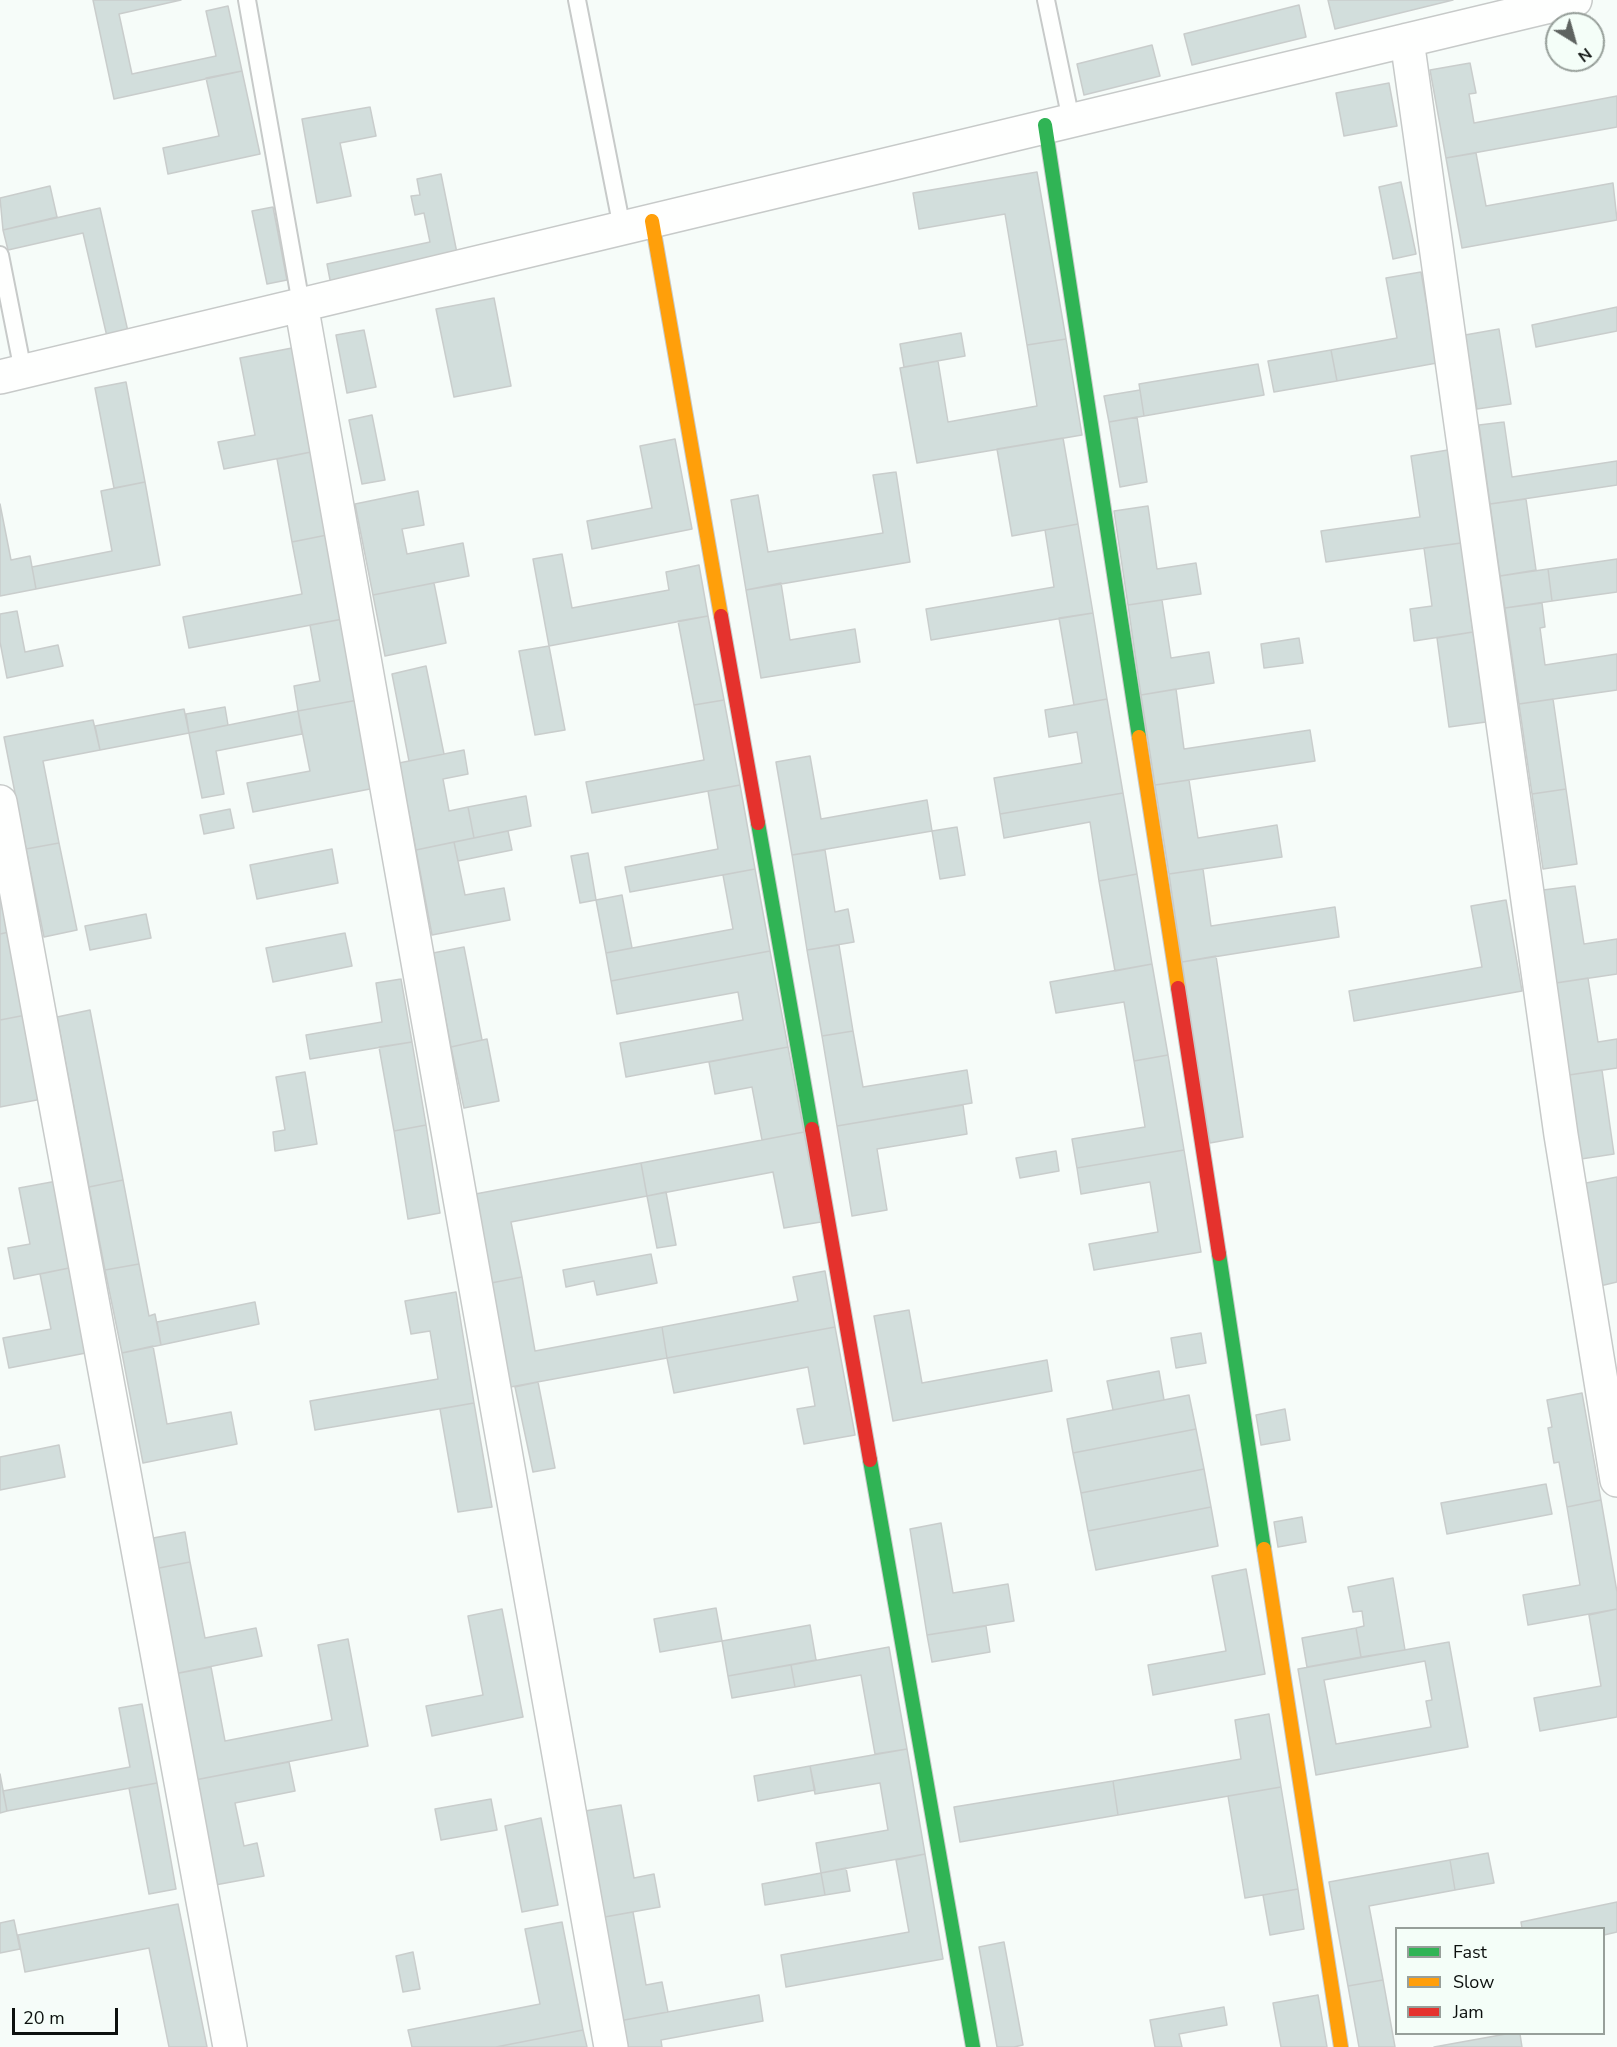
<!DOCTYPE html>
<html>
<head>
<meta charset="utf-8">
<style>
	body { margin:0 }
	#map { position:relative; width:1617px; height:2047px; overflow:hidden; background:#f6fcf9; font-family:"Nunito Sans",sans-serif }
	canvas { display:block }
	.legend { position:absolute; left:1395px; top:1927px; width:210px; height:108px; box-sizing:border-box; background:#f4fef8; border:2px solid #979f9a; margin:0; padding:8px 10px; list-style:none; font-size:18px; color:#0c100e }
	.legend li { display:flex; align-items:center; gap:12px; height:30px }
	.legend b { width:30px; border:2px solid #979f9a }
	.north { position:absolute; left:1545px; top:12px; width:60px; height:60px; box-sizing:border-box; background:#f4fef8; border:2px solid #979f9a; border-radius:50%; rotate:143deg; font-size:16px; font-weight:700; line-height:24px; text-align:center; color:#0c100e }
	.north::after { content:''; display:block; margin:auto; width:21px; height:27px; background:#5e6360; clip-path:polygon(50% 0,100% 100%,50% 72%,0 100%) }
	.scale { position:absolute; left:12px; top:2008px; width:106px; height:27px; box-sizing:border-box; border:3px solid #0c100e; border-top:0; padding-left:8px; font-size:18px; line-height:21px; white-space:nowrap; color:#0c100e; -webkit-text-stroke:4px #f4fef8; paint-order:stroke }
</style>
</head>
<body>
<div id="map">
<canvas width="1617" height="2047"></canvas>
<ul class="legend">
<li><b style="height:8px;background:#30b455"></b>Fast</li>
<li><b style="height:8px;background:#ff9f0a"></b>Slow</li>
<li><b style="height:8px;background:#e5322d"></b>Jam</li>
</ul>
<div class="north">N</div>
<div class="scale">20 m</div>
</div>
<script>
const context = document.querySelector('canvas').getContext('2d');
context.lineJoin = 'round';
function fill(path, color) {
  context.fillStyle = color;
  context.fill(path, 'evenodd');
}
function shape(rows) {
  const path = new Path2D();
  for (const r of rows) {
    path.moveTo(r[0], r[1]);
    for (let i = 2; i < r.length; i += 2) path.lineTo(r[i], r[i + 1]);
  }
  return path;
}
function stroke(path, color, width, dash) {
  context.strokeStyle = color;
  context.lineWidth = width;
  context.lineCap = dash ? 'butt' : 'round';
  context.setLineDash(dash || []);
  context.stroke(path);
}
const building = shape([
	[93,0,181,0,119,14,132,74,216,56,206,11,228,6,242,71,114,99,93,0],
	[1328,0,1453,0,1335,29,1328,0],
	[1299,5,1306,37,1192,65,1184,34,1299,5],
	[1152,45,1160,76,1084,95,1077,64,1152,45],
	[1470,63,1476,93,1469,94,1474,123,1617,96,1617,127,1446,158,1430,70,1470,63],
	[242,71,260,154,168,174,163,148,219,136,206,78,242,71],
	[1389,83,1397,126,1344,136,1336,93,1389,83],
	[370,107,376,136,340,143,351,196,317,203,302,119,370,107],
	[1476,153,1486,206,1613,183,1617,220,1462,248,1446,158,1476,153],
	[1037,172,1066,339,1027,345,1005,214,919,229,913,193,1037,172],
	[441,174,458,258,331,285,327,264,430,242,424,213,415,215,411,196,420,195,417,179,441,174],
	[1401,182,1416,254,1393,259,1379,187,1401,182],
	[50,186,57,217,3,230,0,198,50,186],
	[273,207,287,280,267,284,252,211,273,207],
	[100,208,129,336,108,341,83,233,8,250,3,230,100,208],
	[1421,272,1437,363,1337,381,1331,350,1397,338,1386,278,1421,272],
	[494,298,511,386,454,397,436,309,494,298],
	[1617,307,1617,331,1536,347,1532,325,1617,307],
	[1499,329,1511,404,1477,409,1465,335,1499,329],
	[364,330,376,387,347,393,336,335,364,330],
	[961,333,965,356,904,367,900,344,961,333],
	[1066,339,1082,435,917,463,900,368,938,361,948,422,1037,406,1027,345,1066,339],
	[292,348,311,452,224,469,218,442,255,435,240,358,292,348],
	[1331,350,1337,381,1274,392,1268,361,1331,350],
	[1258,364,1264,395,1144,416,1139,384,1258,364],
	[126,382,145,482,114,488,95,388,126,382],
	[1140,390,1144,416,1109,422,1104,396,1140,390],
	[372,415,385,480,362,484,349,420,372,415],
	[1137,417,1147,482,1120,487,1109,422,1137,417],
	[1504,422,1512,477,1617,461,1617,485,1490,504,1479,425,1504,422],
	[1063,438,1078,524,1012,536,997,449,1063,438],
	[675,439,692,529,592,549,587,521,652,508,640,446,675,439],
	[1448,450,1461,543,1326,562,1321,531,1420,517,1411,456,1448,450],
	[311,452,327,535,292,542,277,459,311,452],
	[896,472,910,562,746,590,731,500,758,495,768,552,883,533,873,475,896,472],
	[145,482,160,565,36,589,32,567,112,551,101,491,145,482],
	[418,491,424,525,402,529,407,554,463,543,469,576,373,595,355,504,418,491],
	[1526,499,1536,570,1500,576,1490,504,1526,499],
	[0,504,11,560,30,556,36,589,0,596,0,504],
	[1148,506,1157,569,1196,563,1201,594,1128,605,1114,511,1148,506],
	[1078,524,1093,613,931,640,926,609,1054,587,1045,530,1078,524],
	[327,535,343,619,189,648,183,617,302,594,292,542,327,535],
	[1461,543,1473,632,1414,641,1410,609,1432,606,1424,548,1461,543],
	[562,554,572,608,669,590,666,572,699,565,708,616,549,646,533,559,562,554],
	[1617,559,1617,592,1552,601,1548,569,1617,559],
	[1548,569,1552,601,1505,608,1500,576,1548,569],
	[434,583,446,643,385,656,373,595,434,583],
	[781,583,790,640,855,629,860,662,761,678,746,590,781,583],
	[1162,600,1171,658,1209,652,1214,683,1141,695,1128,605,1162,600],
	[1542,603,1545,627,1540,628,1545,665,1617,654,1617,690,1519,704,1505,608,1542,603],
	[17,611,25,652,58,645,63,666,7,678,0,642,0,614,17,611],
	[1093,613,1107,699,1074,705,1059,618,1093,613],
	[708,616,724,700,694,705,678,621,708,616],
	[343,619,358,700,298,711,294,686,320,681,310,625,343,619],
	[1473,632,1486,722,1449,727,1437,638,1473,632],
	[1299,638,1303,663,1264,668,1261,644,1299,638],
	[549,646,565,730,535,735,519,651,549,646],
	[426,666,444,754,409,761,392,674,426,666],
	[1176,689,1184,749,1310,730,1315,761,1155,785,1141,695,1176,689],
	[1107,699,1123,793,1000,814,994,778,1082,763,1077,732,1049,737,1045,710,1107,699],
	[1553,699,1566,789,1532,794,1519,704,1553,699],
	[358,700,375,788,253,812,247,783,310,771,298,711,358,700],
	[724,700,740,785,592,813,586,782,704,760,694,705,724,700],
	[225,707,228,725,189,733,186,714,225,707],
	[184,709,189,733,100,750,95,726,184,709],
	[298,711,302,734,216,751,224,794,202,798,189,733,298,711],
	[93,720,100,750,43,761,59,843,26,849,4,737,93,720],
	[464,750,468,774,443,779,449,811,468,807,474,838,416,850,399,763,464,750],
	[810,756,821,819,927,800,932,831,792,855,776,762,810,756],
	[1189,780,1198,838,1277,825,1282,857,1169,874,1155,785,1189,780],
	[740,785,755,869,630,892,625,867,718,849,708,791,740,785],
	[1566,789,1577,864,1543,869,1532,794,1566,789],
	[1123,793,1137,874,1099,881,1090,822,1004,838,1000,814,1123,793],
	[526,796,531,826,474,838,468,807,526,796],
	[230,809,234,828,204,834,200,815,230,809],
	[957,827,965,875,940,879,932,831,957,827],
	[508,831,512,850,458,861,454,842,508,831],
	[454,842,465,895,504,888,510,920,432,935,416,850,454,842],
	[59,843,77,930,44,937,26,849,59,843],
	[332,849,338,883,257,899,250,865,332,849],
	[825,850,835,912,848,909,854,942,807,950,792,855,825,850],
	[588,853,596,900,580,903,571,856,588,853],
	[755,869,770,951,611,981,606,953,733,929,723,875,755,869],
	[1203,869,1211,926,1335,907,1339,937,1182,962,1169,874,1203,869],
	[1137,874,1152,964,1115,971,1099,881,1137,874],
	[0,886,9,932,0,934,0,886],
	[1575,886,1584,944,1617,939,1617,974,1556,983,1543,890,1575,886],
	[622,895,632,948,606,953,596,900,622,895],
	[1506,900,1522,991,1354,1021,1349,991,1482,967,1471,906,1506,900],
	[146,914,151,938,90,950,85,926,146,914],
	[9,932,26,1015,0,1020,0,934,9,932],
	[345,933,352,966,273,982,266,948,345,933],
	[839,945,853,1031,822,1036,807,950,839,945],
	[464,947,482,1040,451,1047,433,953,464,947],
	[770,951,788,1047,626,1077,620,1043,743,1020,738,992,617,1014,611,981,770,951],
	[1216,956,1243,1137,1210,1143,1182,962,1216,956],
	[1152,964,1168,1055,1134,1061,1124,1002,1056,1013,1050,982,1152,964],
	[1588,978,1598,1042,1617,1039,1617,1068,1569,1075,1556,983,1588,978],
	[401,979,412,1042,310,1059,306,1035,382,1022,376,983,401,979],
	[90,1010,123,1180,89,1187,57,1017,90,1010],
	[26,1015,42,1099,0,1107,0,1020,26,1015],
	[853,1031,863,1087,967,1070,972,1103,837,1126,822,1036,853,1031],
	[487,1039,499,1101,464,1108,451,1047,487,1039],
	[412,1042,426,1125,394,1131,379,1047,412,1042],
	[788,1047,804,1132,762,1140,752,1087,715,1094,709,1062,788,1047],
	[1168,1055,1184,1150,1077,1168,1072,1139,1145,1127,1134,1061,1168,1055],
	[1602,1070,1614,1154,1581,1159,1569,1075,1602,1070],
	[305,1072,317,1144,275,1151,273,1132,285,1130,276,1077,305,1072],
	[963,1105,967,1134,877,1149,887,1210,852,1216,837,1126,963,1105],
	[426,1125,440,1213,408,1219,394,1131,426,1125],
	[804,1132,821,1222,784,1228,773,1172,647,1196,641,1163,804,1132],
	[1184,1150,1201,1252,1094,1270,1089,1244,1158,1232,1150,1182,1081,1194,1077,1168,1184,1150],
	[1056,1151,1059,1171,1020,1178,1016,1158,1056,1151],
	[641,1163,647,1196,511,1222,522,1277,486,1284,470,1195,641,1163],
	[1617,1177,1617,1282,1600,1286,1581,1184,1617,1177],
	[123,1180,139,1264,105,1270,89,1187,123,1180],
	[57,1181,74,1267,14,1279,8,1248,30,1244,19,1188,57,1181],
	[666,1192,676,1245,657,1248,647,1196,666,1192],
	[651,1254,657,1283,597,1295,594,1281,566,1287,563,1270,651,1254],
	[139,1264,149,1316,155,1314,161,1345,122,1353,105,1270,139,1264],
	[74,1267,91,1352,9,1368,3,1338,51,1329,40,1274,74,1267],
	[825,1271,835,1327,667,1358,662,1327,798,1301,793,1277,825,1271],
	[522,1277,535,1351,662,1327,667,1358,505,1388,486,1284,522,1277],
	[456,1292,474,1403,315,1430,310,1401,438,1379,430,1331,411,1334,405,1301,456,1292],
	[255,1302,259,1324,161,1345,157,1322,255,1302],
	[909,1310,922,1383,1047,1360,1052,1391,893,1421,874,1316,909,1310],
	[835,1327,855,1435,804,1444,797,1409,815,1406,808,1367,674,1393,667,1358,835,1327],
	[1201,1333,1206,1363,1176,1368,1171,1338,1201,1333],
	[153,1346,167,1424,231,1412,237,1444,143,1463,122,1353,153,1346],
	[1159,1371,1164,1400,1113,1410,1107,1381,1159,1371],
	[538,1382,555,1468,533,1472,515,1387,538,1382],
	[1582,1393,1601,1500,1567,1507,1559,1462,1554,1463,1548,1428,1552,1427,1547,1400,1582,1393],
	[1189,1395,1196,1429,1073,1453,1067,1419,1189,1395],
	[474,1403,492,1507,458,1512,440,1409,474,1403],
	[1285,1409,1290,1440,1261,1445,1256,1415,1285,1409],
	[1196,1429,1204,1469,1081,1493,1073,1453,1196,1429],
	[59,1445,65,1477,0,1490,0,1457,59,1445],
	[1204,1469,1211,1507,1088,1531,1081,1493,1204,1469],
	[1546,1484,1552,1514,1447,1534,1441,1503,1546,1484],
	[1601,1500,1617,1592,1617,1609,1528,1625,1523,1595,1580,1585,1567,1507,1601,1500],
	[1211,1507,1218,1546,1096,1570,1088,1531,1211,1507],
	[1302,1517,1306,1542,1278,1547,1274,1522,1302,1517],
	[941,1523,953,1593,1008,1584,1014,1621,927,1635,910,1529,941,1523],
	[185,1532,190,1562,154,1569,148,1539,185,1532],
	[190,1562,205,1638,256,1628,262,1656,174,1674,154,1569,190,1562],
	[1246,1569,1265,1674,1153,1695,1148,1665,1226,1651,1212,1576,1246,1569],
	[1393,1578,1405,1650,1361,1657,1356,1628,1364,1626,1362,1611,1353,1612,1348,1587,1393,1578],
	[716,1608,722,1641,660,1652,654,1619,716,1608],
	[502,1609,523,1717,432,1736,426,1706,483,1695,468,1616,502,1609],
	[1617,1609,1617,1717,1540,1731,1534,1698,1601,1686,1589,1615,1617,1609],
	[810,1625,816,1660,728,1676,722,1641,810,1625],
	[986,1626,990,1652,932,1662,927,1635,986,1626],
	[1356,1628,1361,1657,1307,1667,1302,1638,1356,1628],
	[348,1639,368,1746,195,1780,174,1674,211,1667,225,1741,332,1720,318,1645,348,1639],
	[1449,1642,1468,1747,1316,1775,1298,1669,1449,1642],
	[1425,1661,1432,1700,1426,1701,1431,1727,1336,1744,1324,1680,1425,1661],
	[889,1647,907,1749,875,1754,861,1675,795,1687,791,1665,889,1647],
	[791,1665,795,1687,732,1698,728,1676,791,1665],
	[142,1704,157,1783,7,1811,3,1791,130,1767,119,1708,142,1704],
	[1269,1714,1281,1787,1118,1815,1113,1781,1241,1759,1235,1720,1269,1714],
	[907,1749,925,1854,821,1873,816,1843,888,1830,880,1783,815,1794,810,1766,907,1749],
	[289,1762,295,1791,235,1803,244,1846,257,1843,264,1876,215,1885,195,1780,289,1762],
	[810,1766,815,1790,758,1801,754,1776,810,1766],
	[0,1774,7,1811,0,1813,0,1774],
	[1113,1781,1118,1815,960,1842,954,1807,1113,1781],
	[157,1783,176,1889,149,1894,129,1788,157,1783],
	[1281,1787,1298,1889,1245,1898,1228,1796,1281,1787],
	[491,1799,497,1830,441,1840,435,1809,491,1799],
	[621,1805,634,1878,654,1874,660,1907,599,1918,579,1812,621,1805],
	[541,1818,558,1905,522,1912,505,1826,541,1818],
	[1488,1853,1494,1883,1455,1890,1450,1860,1488,1853],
	[925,1854,943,1959,786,1987,781,1955,909,1932,896,1860,925,1854],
	[1450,1860,1455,1890,1369,1906,1383,1980,1348,1986,1329,1882,1450,1860],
	[846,1868,850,1891,825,1895,821,1873,846,1868],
	[821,1873,825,1895,765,1905,762,1884,821,1873],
	[1298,1889,1304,1929,1270,1935,1263,1895,1298,1889],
	[1617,1902,1617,1932,1604,1935,1604,1928,1522,1928,1521,1922,1617,1902],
	[178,1904,207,2047,169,2047,149,1948,25,1972,18,1935,178,1904],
	[633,1912,646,1985,662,1982,668,2012,619,2021,599,1918,633,1912],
	[14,1920,20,1949,0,1953,0,1923,14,1920],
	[562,1922,583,2030,496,2047,412,2047,408,2030,540,2004,525,1929,562,1922],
	[1004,1942,1023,2045,1014,2047,997,2047,979,1947,1004,1942],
	[413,1952,420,1989,403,1992,396,1956,413,1952],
	[1383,1980,1395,2047,1359,2047,1348,1986,1383,1980],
	[759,1995,763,2021,661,2040,662,2047,623,2047,619,2021,759,1995],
	[1318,1995,1327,2047,1281,2047,1273,2003,1318,1995],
	[1224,2007,1227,2025,1179,2034,1182,2047,1155,2047,1150,2020,1224,2007],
	[583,2030,587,2047,496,2047,583,2030],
	[1506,2034,1520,2034,1522,2047,1434,2047,1506,2034]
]);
fill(building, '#d2dedc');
stroke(building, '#c9cdcc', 1.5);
const lane = shape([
	[247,0,301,304],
	[577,0,622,228],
	[1046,0,1071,120],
	[0,255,23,371]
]);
const street = shape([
	[1407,40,1561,1135,1617,1480],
	[301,304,611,2047],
	[0,377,1575,0],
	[0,802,230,2047]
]);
const fast = shape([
	[1045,125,1139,737],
	[758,823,812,1129],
	[1219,1254,1264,1549],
	[870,1460,973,2047]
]);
const slow = shape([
	[652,221,721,616],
	[1139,737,1178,988],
	[1264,1549,1341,2047]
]);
const jam = shape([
	[721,616,758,823],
	[1178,988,1219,1254],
	[812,1129,870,1460]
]);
stroke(lane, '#c7cac9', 20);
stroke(street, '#c7cac9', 36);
stroke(fast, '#c7cac9', 16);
stroke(slow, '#c7cac9', 16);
stroke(jam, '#c7cac9', 16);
stroke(lane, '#fefffe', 16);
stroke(street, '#fefffe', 33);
stroke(fast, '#30b455', 14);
stroke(slow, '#ff9f0a', 14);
stroke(jam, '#e5322d', 14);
</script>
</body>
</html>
